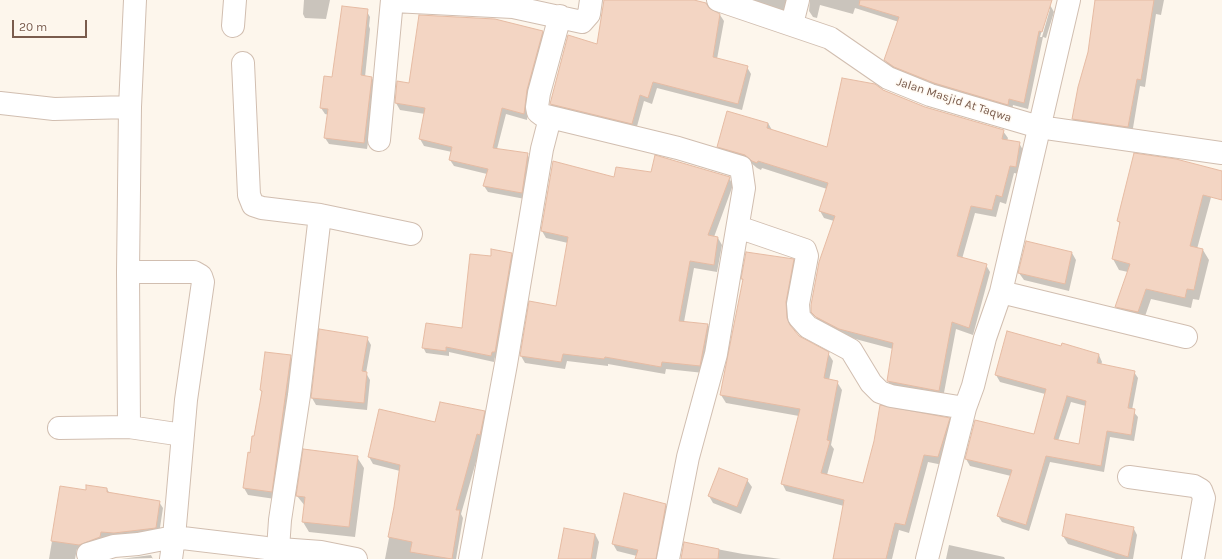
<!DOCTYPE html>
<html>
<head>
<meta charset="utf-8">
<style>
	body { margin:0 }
	#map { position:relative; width:1222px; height:559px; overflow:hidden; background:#fdf6ec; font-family:Karla,sans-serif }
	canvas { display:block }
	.scale { position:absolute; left:12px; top:20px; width:75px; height:18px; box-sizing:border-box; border:2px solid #7a5c4d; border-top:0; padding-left:5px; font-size:12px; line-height:14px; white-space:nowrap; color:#7a5c4d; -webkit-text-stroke:3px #fffaf3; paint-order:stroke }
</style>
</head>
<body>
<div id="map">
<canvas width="1222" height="559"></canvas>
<div class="scale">20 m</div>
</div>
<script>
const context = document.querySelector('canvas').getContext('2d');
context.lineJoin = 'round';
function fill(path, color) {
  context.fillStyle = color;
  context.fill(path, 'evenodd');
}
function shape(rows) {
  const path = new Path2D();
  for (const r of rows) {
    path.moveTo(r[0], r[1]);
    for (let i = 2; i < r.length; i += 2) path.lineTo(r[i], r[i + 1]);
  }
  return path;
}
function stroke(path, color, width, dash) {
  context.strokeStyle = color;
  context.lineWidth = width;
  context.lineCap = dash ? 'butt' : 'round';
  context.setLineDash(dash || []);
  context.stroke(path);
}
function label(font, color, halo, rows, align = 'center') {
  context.font = font + ' Karla,sans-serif';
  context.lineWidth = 3;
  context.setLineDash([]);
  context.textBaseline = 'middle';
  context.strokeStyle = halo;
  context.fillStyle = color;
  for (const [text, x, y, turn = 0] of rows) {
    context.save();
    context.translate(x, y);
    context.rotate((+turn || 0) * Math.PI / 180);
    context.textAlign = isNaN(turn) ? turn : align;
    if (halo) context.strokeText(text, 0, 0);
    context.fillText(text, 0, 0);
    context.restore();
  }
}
fill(shape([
	[304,0,330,0,326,19,305,18,303,14],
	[605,0,690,0,720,15,724,21,717,59,747,67,751,74,742,110,657,88,652,104,644,101,636,130,555,110,551,104,598,45],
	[743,0,792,0,786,15],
	[810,0,1032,0,1050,5,1054,12,1046,38,1043,37,1028,109,1013,105,1012,111,939,89,889,67,885,60,899,22,855,8,853,14,820,5,817,18,813,17,809,11],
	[1048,9,1050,9,1042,37,1040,37],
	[1100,0,1164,0,1161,15,1156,14,1145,87,1140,86,1132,134,1077,126,1073,119],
	[366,10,370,17,369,26,370,29,365,77,372,78,376,85,367,149,329,144,325,138,329,115,325,114,321,108,332,79],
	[542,32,546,39,530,97,527,120,506,114,497,149,527,154,531,161,525,199,488,192,484,186,487,174,454,166,450,160,452,152,424,146,420,139,425,114,400,110,396,103,410,84],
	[883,90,925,108,1003,131,1008,138,1007,141,1019,143,1023,150,1019,174,1014,173,1006,204,1000,202,996,217,975,213,962,259,986,265,990,272,973,335,956,329,943,398,892,389,888,381,893,349,844,336,817,319,812,312,834,221,824,218,820,211,827,189,762,168,761,170,757,168,750,162,722,154,718,147,768,123,772,130,828,148],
	[652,173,729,178,733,185,714,237,718,238,722,245,717,272,694,268,684,322,708,325,712,332,704,373,666,369,665,374,608,364,608,366,567,361,565,369,525,363,521,356,557,307,568,243,546,238,542,231,615,178],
	[1216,179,1197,249,1203,250,1209,260,1199,300,1193,299,1191,308,1151,299,1143,322,1122,317,1117,307,1128,272,1119,270,1113,259,1121,226,1118,221],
	[1072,253,1076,260,1069,291,1024,280,1019,273],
	[511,254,514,260,498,357,495,357,494,362,449,352,449,356,426,353,423,347,463,329,492,257],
	[793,260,798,268,790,310,791,327,798,336,828,353,833,361,829,380,837,382,842,390,831,445,834,449,827,475,864,484,949,419,954,427,943,465,928,462,909,533,899,530,892,559,834,559,844,506,786,491,782,483,799,416,726,403,721,395,744,281,742,279],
	[367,338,371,345,366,373,370,380,367,410,316,405,312,398],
	[1062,347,1099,355,1102,362,1101,365,1134,372,1138,378,1132,410,1138,417,1134,441,1110,437,1104,472,1050,462,1029,531,1002,522,998,516,1011,476,970,466,966,459,976,421,1034,435,1045,394,1000,382,996,375],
	[1071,402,1086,406,1079,446,1058,441],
	[290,356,294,363,275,499,248,495,244,488,262,393,261,390],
	[484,412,488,420,461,514,463,518,456,559,385,559,395,507,400,471,373,464,369,457,436,423],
	[357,457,364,468,355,537,309,532,303,522,305,506,297,496],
	[747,480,752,487,741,514,713,503,709,496],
	[61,487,86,491,107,489,110,494,159,502,163,508,159,534,84,551,77,549,75,559,49,559],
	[665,504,670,512,662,559,638,559,637,556,617,551,613,544],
	[1133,527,1137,535,1133,559,1116,559,1068,544,1063,536],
	[595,534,599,542,596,559,559,559],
	[685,543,743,554,781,559,682,559],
	[949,545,1004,557,1005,559,946,559],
	[151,555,153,559,152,558,121,559]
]), '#0003');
const building = shape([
	[604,0,694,0,706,3,709,8,720,14,713,57,748,66,738,104,653,82,648,98,640,95,632,124,550,104,568,35,597,44,604,0],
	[860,0,1052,0,1042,32,1039,31,1024,103,1009,99,1008,105,934,83,894,67,884,60,899,17,859,5,860,0],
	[1095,0,1154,0,1141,80,1137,79,1128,127,1072,119,1078,87,1088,52,1095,0],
	[342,6,368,9,361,75,372,77,364,143,324,138,328,109,320,108,324,76,332,77,342,6],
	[419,15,495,19,543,31,527,90,524,114,502,108,493,148,528,153,522,193,483,186,488,169,449,160,452,147,419,139,425,108,395,103,397,81,409,83,419,15],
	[842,78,875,84,883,90,925,107,1004,130,1002,139,1020,142,1016,167,1010,166,1002,197,996,195,992,210,971,206,957,256,987,264,969,328,952,322,939,391,887,381,893,343,839,329,816,317,811,312,811,305,819,262,835,216,819,211,828,183,758,161,757,163,752,161,745,155,717,147,727,111,768,123,767,128,827,147,842,78],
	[1134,153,1176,159,1222,171,1222,200,1203,195,1190,246,1203,249,1194,290,1187,289,1185,298,1146,289,1138,312,1115,307,1130,264,1112,259,1120,222,1117,221,1134,153],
	[655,155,730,177,708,235,718,237,714,265,690,261,679,321,708,324,700,366,662,362,661,367,605,357,604,359,563,354,561,362,520,356,529,301,556,306,568,237,541,231,553,161,614,177,616,167,651,172,655,155],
	[1026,241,1072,252,1065,284,1018,273,1026,241],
	[491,249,512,253,495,352,492,352,491,356,446,347,446,351,422,348,426,323,462,328,470,254,491,256,491,249],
	[746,252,794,259,786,302,787,318,790,325,799,336,829,352,824,378,838,381,827,440,830,441,821,473,863,483,874,441,880,405,950,418,938,457,924,455,905,525,895,523,886,559,833,559,844,500,781,484,800,409,720,395,743,279,741,279,746,252],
	[319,329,368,337,362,371,367,372,364,403,311,398,319,329],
	[1007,331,1061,346,1062,343,1099,354,1097,363,1135,371,1128,408,1135,409,1131,435,1107,431,1101,466,1046,456,1026,525,997,516,1012,470,965,459,975,420,1034,434,1046,389,995,375,1007,331],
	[1067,396,1086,401,1079,444,1054,439,1067,396],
	[265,352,291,355,272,492,243,488,248,452,250,453,252,436,254,436,262,391,260,390,265,352],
	[440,402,485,411,480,435,477,434,456,510,460,510,452,559,410,552,412,542,388,537,394,507,400,465,368,457,379,409,435,422,440,402],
	[303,449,358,456,349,527,302,522,305,497,296,496,303,449],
	[719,468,748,479,737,507,708,496,719,468],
	[86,485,107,488,107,492,160,501,156,528,114,533,101,532,100,537,79,545,51,541,60,486,86,490,86,485],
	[624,493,666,504,656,559,635,559,638,550,612,544,624,493],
	[1066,514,1134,527,1128,557,1062,536,1066,514],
	[564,528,595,534,591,559,558,559,564,528],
	[684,542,719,549,718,559,681,559,684,542]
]);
fill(building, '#f3d5c3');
stroke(building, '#e6bba3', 1);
const street = shape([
	[718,0,830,38,888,78,930,95,1039,127,1222,153],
	[393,1,513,7,582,22,589,14,591,0],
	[560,16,539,93,537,107,538,112,542,115,678,148,741,167,744,188,716,354,688,457,668,559],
	[792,24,798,0],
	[233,26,235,0],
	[243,63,249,195,253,205,262,208,320,215,411,234],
	[0,103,54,109,130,107],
	[379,140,392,0],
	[738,227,805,250,807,256,798,304,799,317,808,327,851,350,871,383,880,392,891,396,965,408],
	[1001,292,1186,337],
	[129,427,183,435],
	[59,428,129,427,128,272],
	[1129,477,1194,486,1201,490,1204,498,1193,559],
	[278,549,280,520,299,395,320,215],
	[88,554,114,546,138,544,174,537,186,400,203,282,201,276,194,272,128,272,130,107,135,0],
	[171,559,174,537,266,548,321,552,356,559],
	[470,559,506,364,542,149,550,118],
	[927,559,965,408,973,386,985,338,1001,292,1069,0]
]);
stroke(street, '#d1beb0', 24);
stroke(street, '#fff', 22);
label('12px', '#7a5c4d', '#fffaf3', [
	["Jalan Masjid At Taqwa",954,100,18]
]);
</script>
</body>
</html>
